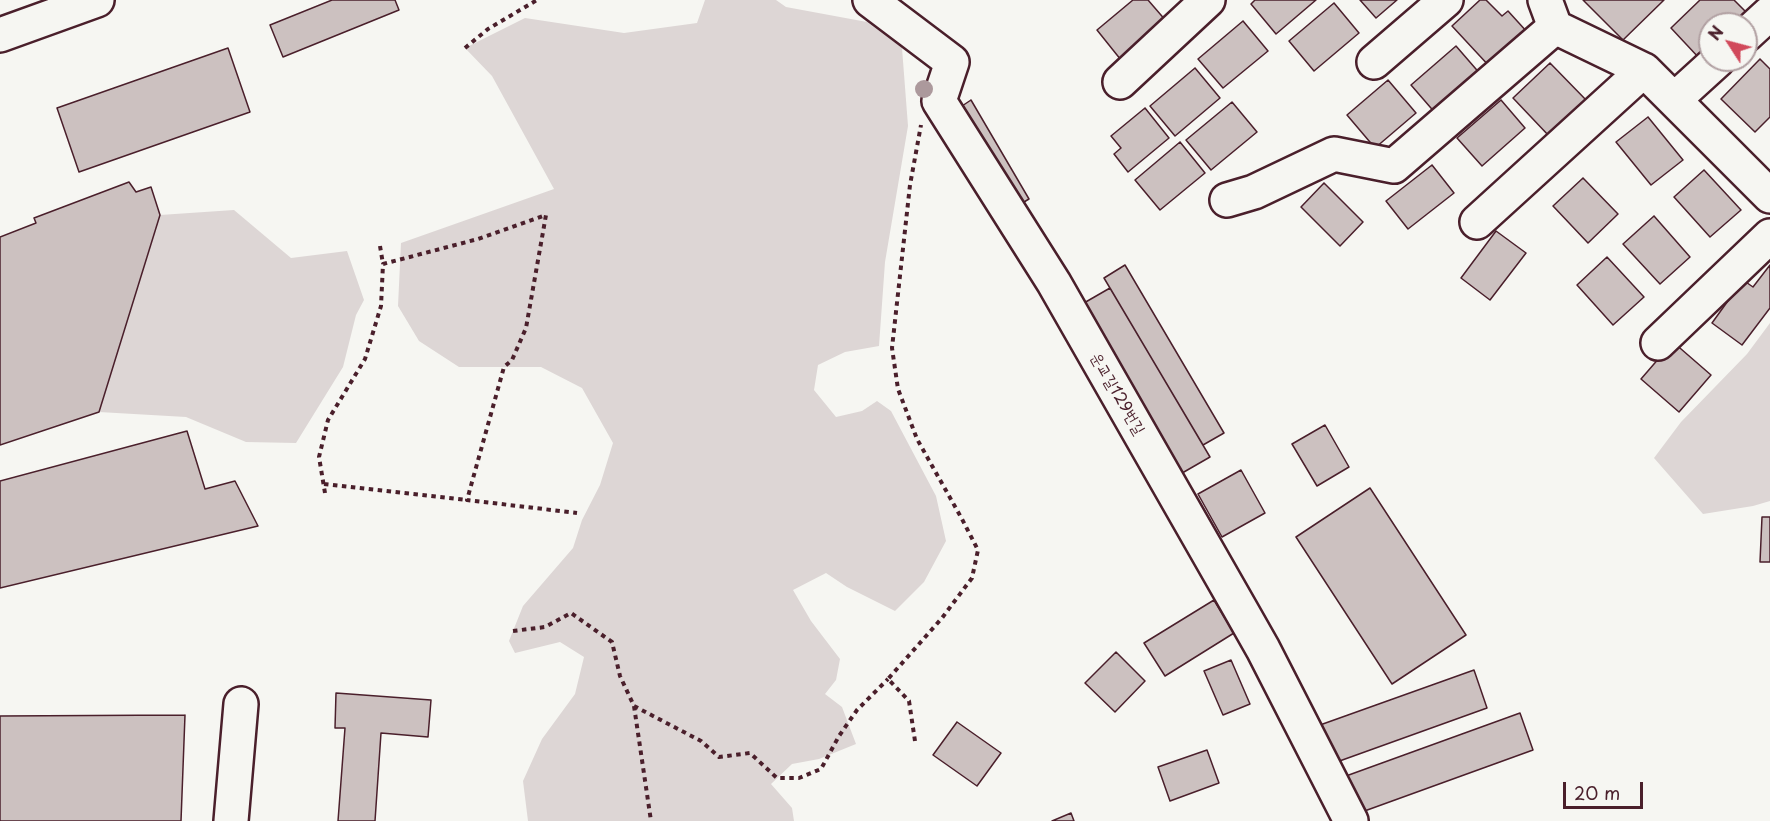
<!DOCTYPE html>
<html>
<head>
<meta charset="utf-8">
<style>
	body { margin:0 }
	#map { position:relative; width:1770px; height:821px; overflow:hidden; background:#f6f6f2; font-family:"Playpen Sans",sans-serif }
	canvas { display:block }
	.north { position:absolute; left:1698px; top:12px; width:60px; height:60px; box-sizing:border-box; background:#f6f6f2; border:2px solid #b1a0a2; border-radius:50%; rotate:306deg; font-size:16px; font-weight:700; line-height:24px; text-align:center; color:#4a1f2b }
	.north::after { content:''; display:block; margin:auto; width:21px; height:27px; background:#d1495b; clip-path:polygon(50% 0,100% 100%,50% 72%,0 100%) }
	.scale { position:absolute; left:1563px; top:782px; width:80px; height:27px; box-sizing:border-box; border:3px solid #4a1f2b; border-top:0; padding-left:8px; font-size:18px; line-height:21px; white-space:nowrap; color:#4a1f2b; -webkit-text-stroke:4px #f6f6f2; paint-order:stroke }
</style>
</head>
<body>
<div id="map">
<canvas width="1770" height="821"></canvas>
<div class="north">N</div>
<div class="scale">20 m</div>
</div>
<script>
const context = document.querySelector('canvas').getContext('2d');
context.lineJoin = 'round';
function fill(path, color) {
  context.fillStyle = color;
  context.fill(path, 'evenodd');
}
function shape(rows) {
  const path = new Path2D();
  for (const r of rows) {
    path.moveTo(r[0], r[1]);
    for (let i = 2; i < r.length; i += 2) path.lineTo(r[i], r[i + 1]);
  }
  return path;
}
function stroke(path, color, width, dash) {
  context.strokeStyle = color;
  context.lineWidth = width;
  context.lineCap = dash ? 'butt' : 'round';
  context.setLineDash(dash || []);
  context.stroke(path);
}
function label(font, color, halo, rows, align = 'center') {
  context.font = font + ' "Playpen Sans","Poor Story",sans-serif';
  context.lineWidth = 5;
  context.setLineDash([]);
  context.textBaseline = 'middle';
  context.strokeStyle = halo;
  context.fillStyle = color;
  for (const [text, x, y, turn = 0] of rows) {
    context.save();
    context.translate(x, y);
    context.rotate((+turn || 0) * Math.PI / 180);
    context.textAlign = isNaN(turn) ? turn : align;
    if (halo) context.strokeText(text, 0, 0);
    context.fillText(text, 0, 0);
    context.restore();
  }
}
fill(shape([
	[705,0,776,0,786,7,867,22,902,48,908,126,885,262,879,346,845,352,818,365,814,390,836,417,862,411,877,401,891,411,936,496,946,541,924,582,895,611,847,587,826,573,793,590,811,621,840,659,836,680,825,694,842,707,856,744,819,759,792,764,771,784,792,808,794,821,528,821,523,781,542,739,575,694,584,657,560,642,515,653,509,641,523,606,573,548,582,520,600,485,613,443,582,388,541,367,459,367,419,341,398,306,401,243,554,189,492,76,465,48,525,18,624,33,697,23],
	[234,210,291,258,347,251,364,300,356,315,343,367,296,443,246,442,186,417,99,412,160,215],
	[1770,323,1770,501,1753,506,1703,514,1654,458,1681,422,1747,354]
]), '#ddd6d5');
const building = shape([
	[332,0,395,0,399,10,283,57,270,25,332,0],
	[1133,0,1148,0,1167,22,1121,60,1097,30,1133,0],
	[1255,0,1316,0,1276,34,1251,4,1255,0],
	[1360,0,1397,0,1376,18,1360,0],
	[1480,0,1486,0,1502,16,1508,11,1528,33,1491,68,1452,26,1480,0],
	[1583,0,1664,0,1623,40,1583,0],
	[1700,0,1734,0,1747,13,1736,24,1710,24,1710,49,1700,59,1671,28,1700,0],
	[1334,3,1359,33,1314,71,1289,41,1334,3],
	[1243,21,1268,51,1223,88,1198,59,1243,21],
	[1456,46,1482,76,1437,115,1411,85,1456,46],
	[228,48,250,112,79,172,57,108,228,48],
	[1760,59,1770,69,1770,117,1755,132,1721,99,1760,59],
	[1550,63,1588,102,1550,137,1513,98,1550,63],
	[1195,68,1220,98,1175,136,1150,106,1195,68],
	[1388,80,1416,113,1375,148,1347,115,1388,80],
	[971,100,1029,199,1014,208,956,110,971,100],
	[1501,100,1525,128,1482,166,1457,138,1501,100],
	[1232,102,1257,132,1211,170,1186,140,1232,102],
	[1145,108,1169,138,1128,172,1114,154,1121,148,1111,136,1145,108],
	[1648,117,1683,160,1651,185,1616,142,1648,117],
	[1180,142,1205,173,1160,210,1135,180,1180,142],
	[1432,165,1454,193,1408,229,1386,201,1432,165],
	[1704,170,1741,210,1710,237,1674,197,1704,170],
	[1583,178,1618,214,1588,243,1553,206,1583,178],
	[129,182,136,192,151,187,160,215,99,412,0,445,0,237,36,223,34,218,129,182],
	[1324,183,1363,222,1340,246,1301,207,1324,183],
	[1654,216,1690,257,1660,284,1623,244,1654,216],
	[1496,231,1526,253,1490,300,1461,278,1496,231],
	[1607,257,1644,297,1613,325,1577,285,1607,257],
	[1125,265,1224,433,1203,445,1104,278,1125,265],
	[1770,265,1770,308,1742,345,1712,323,1743,280,1753,287,1770,265],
	[1110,288,1210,457,1177,476,1077,307,1110,288],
	[1673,342,1711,375,1679,412,1641,379,1673,342],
	[1325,425,1349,467,1317,486,1292,444,1325,425],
	[187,431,205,489,235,481,258,526,0,588,0,481,187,431],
	[1241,470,1265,513,1222,537,1198,494,1241,470],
	[1370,488,1466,635,1392,684,1296,537,1370,488],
	[1762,517,1770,517,1770,562,1760,562,1762,517],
	[1214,600,1234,633,1165,676,1144,643,1214,600],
	[1116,652,1145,681,1115,712,1085,683,1116,652],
	[1231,660,1250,704,1223,715,1204,671,1231,660],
	[1474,670,1487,708,1334,763,1320,725,1474,670],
	[336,693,431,700,428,737,381,733,375,821,338,821,345,728,335,728,336,693],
	[1520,713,1533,750,1359,813,1346,776,1520,713],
	[185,715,181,821,0,821,0,716,185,715],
	[957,722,1001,753,977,786,933,755,957,722],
	[1207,750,1219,783,1170,801,1158,767,1207,750],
	[1071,813,1074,821,1052,821,1071,813]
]);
fill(building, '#ccc1c0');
stroke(building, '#4a1f2b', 1.5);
const minor = shape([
	[870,0,952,62,939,101,1054,283,1242,612,1263,649,1351,821],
	[1545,0,1555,27,1644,70,1770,196],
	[1746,35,1770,13],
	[1374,62,1446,0],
	[1120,82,1208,0],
	[1674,100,1718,60],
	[1227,200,1254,192,1334,154,1394,166,1555,27],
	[1477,222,1644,70],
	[1658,343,1770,236],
	[231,821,241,704]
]);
const highway = shape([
	[0,35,97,0]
]);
stroke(minor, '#4a1f2b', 38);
stroke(highway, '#4a1f2b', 38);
stroke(shape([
	[465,48,488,29,537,0],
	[380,246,383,264],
	[324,484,467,500],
	[325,493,319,457,328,420,365,359,381,306,383,264,478,239,546,215,526,328,512,360,504,367,467,500,577,513],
	[513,631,545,627,571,613,612,642,620,676,634,706,651,821],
	[634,706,701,741,719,757,750,753,777,778,799,778,821,769,839,736,857,710,888,679],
	[915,741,909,701,888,679,942,618,972,578,978,550,962,519,917,439,898,389,892,348,910,185,921,125]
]), '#4a1f2b', 4, [4.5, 4.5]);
stroke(minor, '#f6f6f2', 33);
stroke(highway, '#f6f6f2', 33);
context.fillStyle = '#ac999c';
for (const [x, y] of [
	[924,89]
]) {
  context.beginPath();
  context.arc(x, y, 9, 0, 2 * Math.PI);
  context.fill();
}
label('16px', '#4a1f2b', '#f6f6f2', [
	["운교길129번길",1117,394,60]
]);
</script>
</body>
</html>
